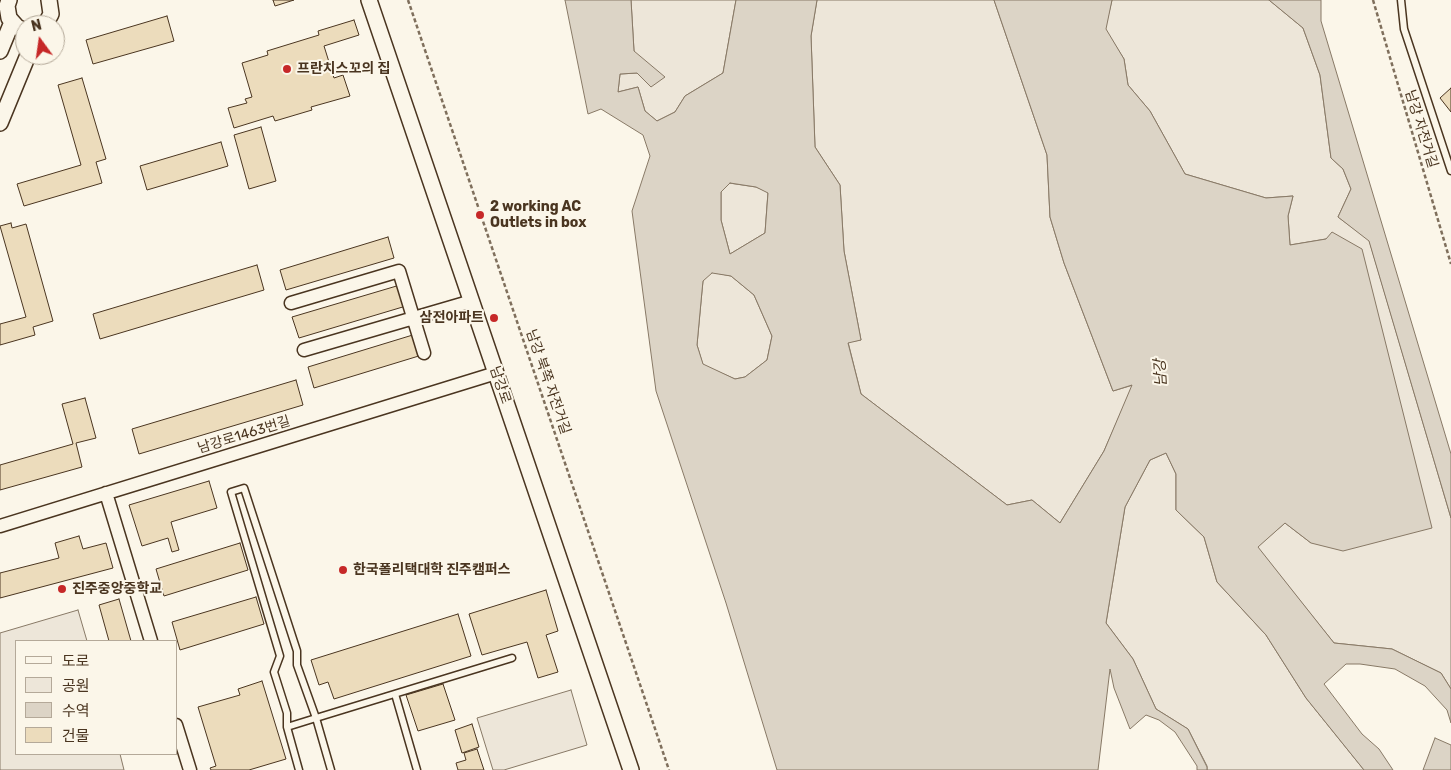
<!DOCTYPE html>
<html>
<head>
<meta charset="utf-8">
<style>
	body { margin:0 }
	#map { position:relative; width:1451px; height:770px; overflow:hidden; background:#fbf6e9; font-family:Rubik,"Noto Sans KR",sans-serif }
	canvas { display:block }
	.legend { position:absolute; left:15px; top:640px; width:162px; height:115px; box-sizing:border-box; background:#fbf6e9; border:1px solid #b4a999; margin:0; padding:6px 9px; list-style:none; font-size:15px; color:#4a3520 }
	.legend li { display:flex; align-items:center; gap:10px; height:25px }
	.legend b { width:25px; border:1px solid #b4a999 }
	.north { position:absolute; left:15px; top:15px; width:50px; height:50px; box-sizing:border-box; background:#fbf6e9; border:1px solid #b4a999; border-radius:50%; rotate:346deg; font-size:14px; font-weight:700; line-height:20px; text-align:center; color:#4a3520 }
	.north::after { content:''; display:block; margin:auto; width:18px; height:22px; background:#c62828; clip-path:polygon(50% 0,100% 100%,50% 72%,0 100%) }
</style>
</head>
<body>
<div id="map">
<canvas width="1451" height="770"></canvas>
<ul class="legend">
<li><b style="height:6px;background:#fbf6e9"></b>도로</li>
<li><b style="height:14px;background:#ede6d9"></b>공원</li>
<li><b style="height:14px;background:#dcd4c6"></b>수역</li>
<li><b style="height:14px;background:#ecdcbc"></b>건물</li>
</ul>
<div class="north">N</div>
</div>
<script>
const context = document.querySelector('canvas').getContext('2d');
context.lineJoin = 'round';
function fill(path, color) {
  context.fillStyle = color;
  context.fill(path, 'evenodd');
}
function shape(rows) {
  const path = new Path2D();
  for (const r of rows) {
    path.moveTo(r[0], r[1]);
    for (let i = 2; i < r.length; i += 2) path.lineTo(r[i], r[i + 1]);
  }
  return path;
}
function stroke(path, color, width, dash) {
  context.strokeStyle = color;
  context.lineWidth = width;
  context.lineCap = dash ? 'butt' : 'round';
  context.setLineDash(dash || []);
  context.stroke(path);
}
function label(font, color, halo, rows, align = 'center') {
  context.font = font + ' Rubik,"Noto Sans KR",sans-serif';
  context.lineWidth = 4;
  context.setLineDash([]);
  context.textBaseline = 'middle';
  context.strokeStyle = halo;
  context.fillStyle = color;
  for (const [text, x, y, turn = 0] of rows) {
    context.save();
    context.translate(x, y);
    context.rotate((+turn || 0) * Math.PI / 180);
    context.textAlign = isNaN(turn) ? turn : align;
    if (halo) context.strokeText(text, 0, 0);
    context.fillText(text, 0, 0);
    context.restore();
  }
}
const green = shape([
	[631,0,736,0,723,73,685,96,675,112,657,121,645,111,638,87,618,92,620,74,637,73,634,51,631,0],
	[817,0,994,0,1047,155,1050,217,1064,263,1113,391,1133,385,1104,451,1060,523,1032,500,1007,505,861,394,848,342,861,340,844,251,840,185,815,147,811,36,817,0],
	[1112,0,1269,0,1303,28,1320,75,1331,158,1343,169,1351,189,1338,217,1369,240,1451,518,1451,689,1441,673,1392,649,1334,643,1257,547,1285,523,1311,543,1326,239,1290,245,1288,216,1293,196,1266,198,1185,174,1150,111,1128,85,1124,59,1105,29,1112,0],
	[729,183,756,187,768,192,765,233,730,254,721,220,721,192,729,183],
	[711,272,731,276,754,295,772,336,767,360,745,377,735,379,703,365,697,345,702,291,703,281,711,272],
	[1166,453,1176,474,1176,510,1204,537,1217,582,1266,635,1306,698,1364,770,1207,770,1207,766,1188,729,1156,709,1133,659,1106,623,1125,507,1150,460,1166,453],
	[78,610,87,641,16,641,16,754,120,754,124,770,0,770,0,633,78,610],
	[571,690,587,745,504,770,493,770,477,718,571,690]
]);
fill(green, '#ede6d9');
stroke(green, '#887966', 1);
const water = shape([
	[565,0,631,0,634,51,665,77,651,87,637,73,620,74,618,92,638,87,645,111,657,121,675,112,685,96,723,73,736,0,817,0,811,36,815,147,840,185,844,251,861,340,848,343,861,394,1007,505,1032,500,1060,523,1104,451,1132,385,1113,391,1064,263,1050,217,1047,155,994,0,1112,0,1106,29,1124,59,1128,85,1150,111,1185,174,1266,198,1293,196,1288,216,1290,245,1326,239,1332,232,1362,249,1432,528,1343,551,1311,543,1285,523,1258,547,1334,643,1392,649,1441,673,1451,689,1451,723,1447,710,1425,686,1395,669,1360,664,1346,664,1324,684,1362,734,1379,749,1393,770,1364,770,1306,698,1266,635,1217,582,1204,537,1176,510,1176,474,1166,453,1150,460,1125,507,1106,623,1133,659,1156,709,1188,729,1207,767,1207,770,1197,770,1197,766,1175,732,1159,720,1146,715,1130,729,1114,688,1110,669,1098,770,777,770,726,603,656,391,632,211,650,156,643,135,601,109,588,114,565,0],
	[730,183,756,187,768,193,765,233,730,254,721,220,721,192,730,183],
	[712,273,731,276,754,295,772,336,767,360,745,377,735,379,703,364,697,345,702,291,703,281,712,273],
	[1269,0,1321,0,1321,21,1451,454,1451,518,1369,241,1338,217,1351,189,1343,169,1331,158,1320,75,1303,28,1269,0],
	[1435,738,1451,745,1451,770,1423,770,1435,738]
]);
fill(water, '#dcd4c6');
stroke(water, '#887966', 1);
const building = shape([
	[273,0,294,0,275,6,273,0],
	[167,16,174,41,93,64,86,40,167,16],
	[354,20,359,35,324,46,334,78,343,75,350,96,311,107,312,110,275,121,273,116,234,128,228,108,247,103,245,99,252,97,242,63,268,55,267,51,319,35,318,31,354,20],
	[82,78,106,159,96,162,102,183,24,206,17,184,81,165,58,85,82,78],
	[1451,88,1451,112,1440,98,1451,88],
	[261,127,276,181,249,189,234,135,261,127],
	[221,142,228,166,147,190,140,166,221,142],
	[11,223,12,228,26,224,53,321,33,327,35,335,0,345,0,324,26,317,0,226,11,223],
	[388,237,394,258,286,290,280,270,388,237],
	[257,265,264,290,100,339,93,314,257,265],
	[400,285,406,306,299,338,292,317,400,285],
	[416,334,422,355,314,388,308,367,416,334],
	[296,380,303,405,139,454,132,429,296,380],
	[85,398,96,438,76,443,82,467,0,490,0,465,73,444,62,404,85,398],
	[209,481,217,508,171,522,179,550,172,552,168,538,142,546,129,505,209,481],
	[79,536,83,549,106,543,113,568,0,598,0,573,59,558,55,543,79,536],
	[240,543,248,570,164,596,156,569,240,543],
	[546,590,558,631,546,635,558,672,538,678,527,642,482,655,469,614,546,590],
	[256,597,264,624,180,650,172,622,256,597],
	[119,599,131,641,109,641,99,605,119,599],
	[458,614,471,656,334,699,328,682,319,685,311,660,458,614],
	[262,681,286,759,249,770,211,770,210,768,216,766,198,707,240,695,238,689,262,681],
	[443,684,455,720,418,731,406,695,443,684],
	[472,724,479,747,462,753,455,730,472,724],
	[477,749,484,770,458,770,456,763,466,760,464,753,477,749]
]);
fill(building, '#ecdcbc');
stroke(building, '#4a3520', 1);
const service = shape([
	[1401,0,1404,29,1451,171],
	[395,694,417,770],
	[287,727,287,713,274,672,280,656,231,492,244,488,297,651,297,665,316,718,512,658],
	[299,770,287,727,316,718,331,770]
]);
const minor = shape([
	[291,303,399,271,424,353],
	[304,350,472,301],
	[106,493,151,641],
	[0,526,496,373],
	[176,725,190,770]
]);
const tertiary = shape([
	[9,0,7,6,9,18,17,27,25,31],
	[369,0,631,770],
	[45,25,51,14,49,0],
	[0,51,12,22],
	[0,123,28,55]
]);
stroke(service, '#4a3520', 9);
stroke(minor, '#4a3520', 15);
stroke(tertiary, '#4a3520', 18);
stroke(shape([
	[408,0,669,770],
	[1373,0,1451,264]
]), '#7f6f5c', 2.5, [4, 2.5]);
stroke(service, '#fbf6e9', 6);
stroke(minor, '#fbf6e9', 12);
stroke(tertiary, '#fbf6e9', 15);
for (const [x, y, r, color] of [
	[287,69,5,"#c62828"],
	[480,215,5,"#c62828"],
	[494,318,5,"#c62828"],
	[343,570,5,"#c62828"],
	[62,589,5,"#c62828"]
]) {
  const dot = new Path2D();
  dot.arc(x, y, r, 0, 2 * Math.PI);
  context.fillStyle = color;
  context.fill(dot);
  stroke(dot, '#fbf6e9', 2);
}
label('bold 14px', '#4a3520', '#fbf6e9', [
	["프란치스꼬의 집",297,69],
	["2 working AC",490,207],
	["Outlets in box",490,223],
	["삼전아파트",484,318,"right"],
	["한국폴리택대학 진주캠퍼스",353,570],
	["진주중앙중학교",72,589]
], 'left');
label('14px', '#4a3520', '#fbf6e9', [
	["남강 자전거길",1421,129,73],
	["남강 북쪽 자전거길",548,382,71],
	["남강로",500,385,71],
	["남강로1463번길",244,435,-17]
]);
label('italic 15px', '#4a3520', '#fbf6e9', [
	["남강",1161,373,-93]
]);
</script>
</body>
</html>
